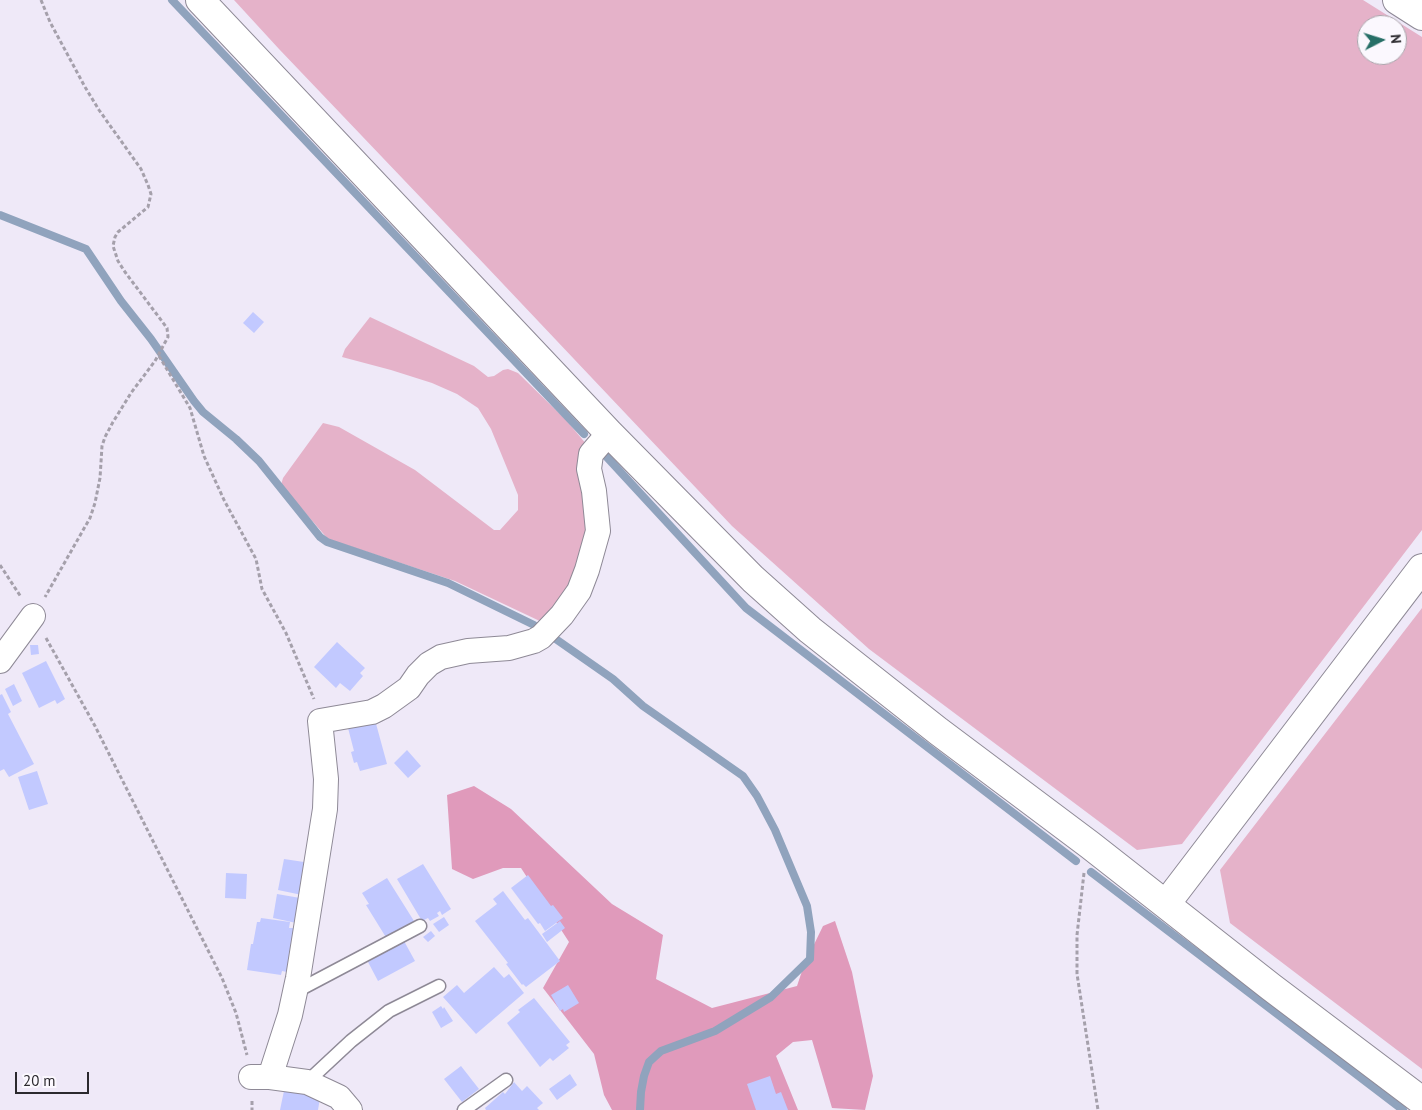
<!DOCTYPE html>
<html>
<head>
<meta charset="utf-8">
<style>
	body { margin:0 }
	#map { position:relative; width:1422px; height:1110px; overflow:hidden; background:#efe9f8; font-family:"PT Sans",sans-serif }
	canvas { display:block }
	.north { position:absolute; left:1357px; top:15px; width:50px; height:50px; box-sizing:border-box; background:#fbf8fe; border:1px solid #a8a5ab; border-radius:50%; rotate:85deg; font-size:14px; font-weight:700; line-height:20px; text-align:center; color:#2b292e }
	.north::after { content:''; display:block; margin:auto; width:18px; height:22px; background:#276f67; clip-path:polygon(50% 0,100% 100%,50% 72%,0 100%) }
	.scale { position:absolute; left:15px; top:1072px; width:74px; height:22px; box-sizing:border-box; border:2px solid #2b292e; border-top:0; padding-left:6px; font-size:15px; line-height:18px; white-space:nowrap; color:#2b292e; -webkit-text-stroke:4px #fbf8fe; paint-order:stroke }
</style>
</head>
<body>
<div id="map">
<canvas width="1422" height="1110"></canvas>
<div class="north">N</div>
<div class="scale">20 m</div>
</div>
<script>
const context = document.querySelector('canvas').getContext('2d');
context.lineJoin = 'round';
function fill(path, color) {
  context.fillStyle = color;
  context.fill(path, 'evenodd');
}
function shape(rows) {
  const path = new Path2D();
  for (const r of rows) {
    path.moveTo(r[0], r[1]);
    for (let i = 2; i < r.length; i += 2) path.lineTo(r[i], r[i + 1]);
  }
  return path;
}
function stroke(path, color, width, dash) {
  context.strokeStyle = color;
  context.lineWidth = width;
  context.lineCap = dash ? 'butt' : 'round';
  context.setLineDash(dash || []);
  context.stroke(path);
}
fill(shape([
	[234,0,1363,0,1422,37,1422,530,1182,844,1137,850,869,649,732,526,486,266,279,49],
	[1367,25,1397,25,1397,55,1367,55],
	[370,317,474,366,488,377,494,376,503,370,508,369,518,373,566,420,587,445,592,503,584,568,544,623,455,581,328,539,281,485,283,478,323,423,339,427,415,470,494,530,500,530,518,510,518,495,507,468,491,429,478,408,457,394,432,383,391,370,342,357,345,349],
	[1422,608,1422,1069,1230,923,1220,870]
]), '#e5b2c9');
fill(shape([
	[474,786,511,809,612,904,663,935,656,979,712,1008,797,986,804,965,823,926,835,921,852,972,873,1076,865,1110,832,1108,812,1040,793,1042,776,1056,798,1110,612,1110,604,1095,594,1054,543,988,569,942,521,868,503,868,473,879,452,869,447,795]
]), '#e09abb');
stroke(shape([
	[172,0,584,434],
	[0,215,86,249,121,301,151,339,194,401,203,412,236,439,259,461,320,537,327,542,448,583,534,625],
	[603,453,746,608,1076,861],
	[550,635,613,679,643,706,743,776,757,796,775,830,807,906,811,932,810,959,771,997,715,1031,661,1051,649,1062,644,1076,641,1092,640,1110],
	[1091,872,1403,1110]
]), '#90a3bd', 8);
fill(shape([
	[253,312,264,322,254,333,243,323],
	[337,642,365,668,360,673,363,676,350,691,340,683,336,688,314,667],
	[30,645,38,645,39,654,31,655],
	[46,661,65,699,57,704,55,700,39,708,22,673],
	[14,684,22,701,13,706,5,689],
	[2,694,11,712,8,714,34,764,9,777,4,769,0,771,0,695],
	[375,720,387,764,360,771,357,762,354,763,351,752,354,751,348,728],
	[407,750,421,766,408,778,394,763],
	[37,771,48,804,29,810,18,777],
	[284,859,304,862,303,872,305,872,302,895,278,890],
	[423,864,451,909,442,915,440,911,437,913,439,916,430,921,428,918,422,921,397,879],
	[226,873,247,874,246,899,225,898],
	[528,875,551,906,553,905,563,918,545,931,540,923,538,924,511,888],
	[387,878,414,921,387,939,366,905,369,904,362,893],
	[503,891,525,920,528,918,560,961,526,987,523,984,522,985,506,964,508,963,475,921,497,904,493,899],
	[277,894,306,899,301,924,273,918],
	[444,917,449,925,439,932,433,924],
	[261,918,290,922,289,928,294,928,287,972,282,971,281,975,247,970,251,944,253,944,257,922,260,922],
	[560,921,565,928,547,942,542,934],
	[431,931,435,936,428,942,423,937],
	[404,941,415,961,378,981,368,962,376,957,375,955],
	[494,967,504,978,509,974,524,993,476,1034,443,997,457,985,464,993],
	[568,985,579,1003,564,1012,563,1009,560,1011,551,995],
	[534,998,570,1042,566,1045,569,1048,553,1061,550,1058,540,1067,507,1023,520,1012,518,1010],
	[441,1006,443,1009,444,1007,453,1021,441,1028,432,1012],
	[461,1066,479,1089,462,1102,444,1079],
	[570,1074,577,1085,557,1100,549,1089],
	[770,1076,776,1094,781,1092,788,1110,756,1110,747,1084],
	[514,1082,522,1091,527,1086,543,1103,537,1108,539,1110,486,1110,485,1108,503,1092,505,1094],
	[285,1086,320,1098,318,1110,280,1110]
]), '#c2c9ff');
const lane = shape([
	[295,992,420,926],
	[307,1082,351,1041,389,1011,439,986],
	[464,1110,506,1080]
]);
const street = shape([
	[0,661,33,616],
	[251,1077,270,1077,307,1082,339,1097,350,1110],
	[270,1077,290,1015,298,978,325,809,326,779,320,721,372,712,384,706,409,688,418,675,429,664,441,657,468,651,509,648,534,641,541,637,562,615,579,591,587,570,598,531,594,491,589,469,591,454,609,433]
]);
const secondary = shape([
	[200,0,609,433,753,579,810,630,938,731,1090,845,1271,987,1422,1101],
	[1397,0,1422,16],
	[1166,904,1422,568]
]);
stroke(lane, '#8e8996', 15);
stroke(street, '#8e8996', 26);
stroke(secondary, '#8e8996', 30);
stroke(shape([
	[41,0,50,22,85,87,99,110,141,169,148,185,151,194,148,207,118,232,115,237,113,246,118,261,125,272,167,328,168,337,155,361,131,393,113,422,105,437,102,446,100,478,95,503,90,518,45,597],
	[159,356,190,408,204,456,224,500,256,559,262,589,286,633,314,699],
	[0,565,21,597],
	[46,638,95,726,222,978,236,1013,247,1055],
	[1084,873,1077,935,1077,974,1098,1110],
	[252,1101,252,1110]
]), '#a5a0ab', 3, [4, 2.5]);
stroke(lane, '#fff', 12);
stroke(street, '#fff', 24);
stroke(secondary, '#fff', 28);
</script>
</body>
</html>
